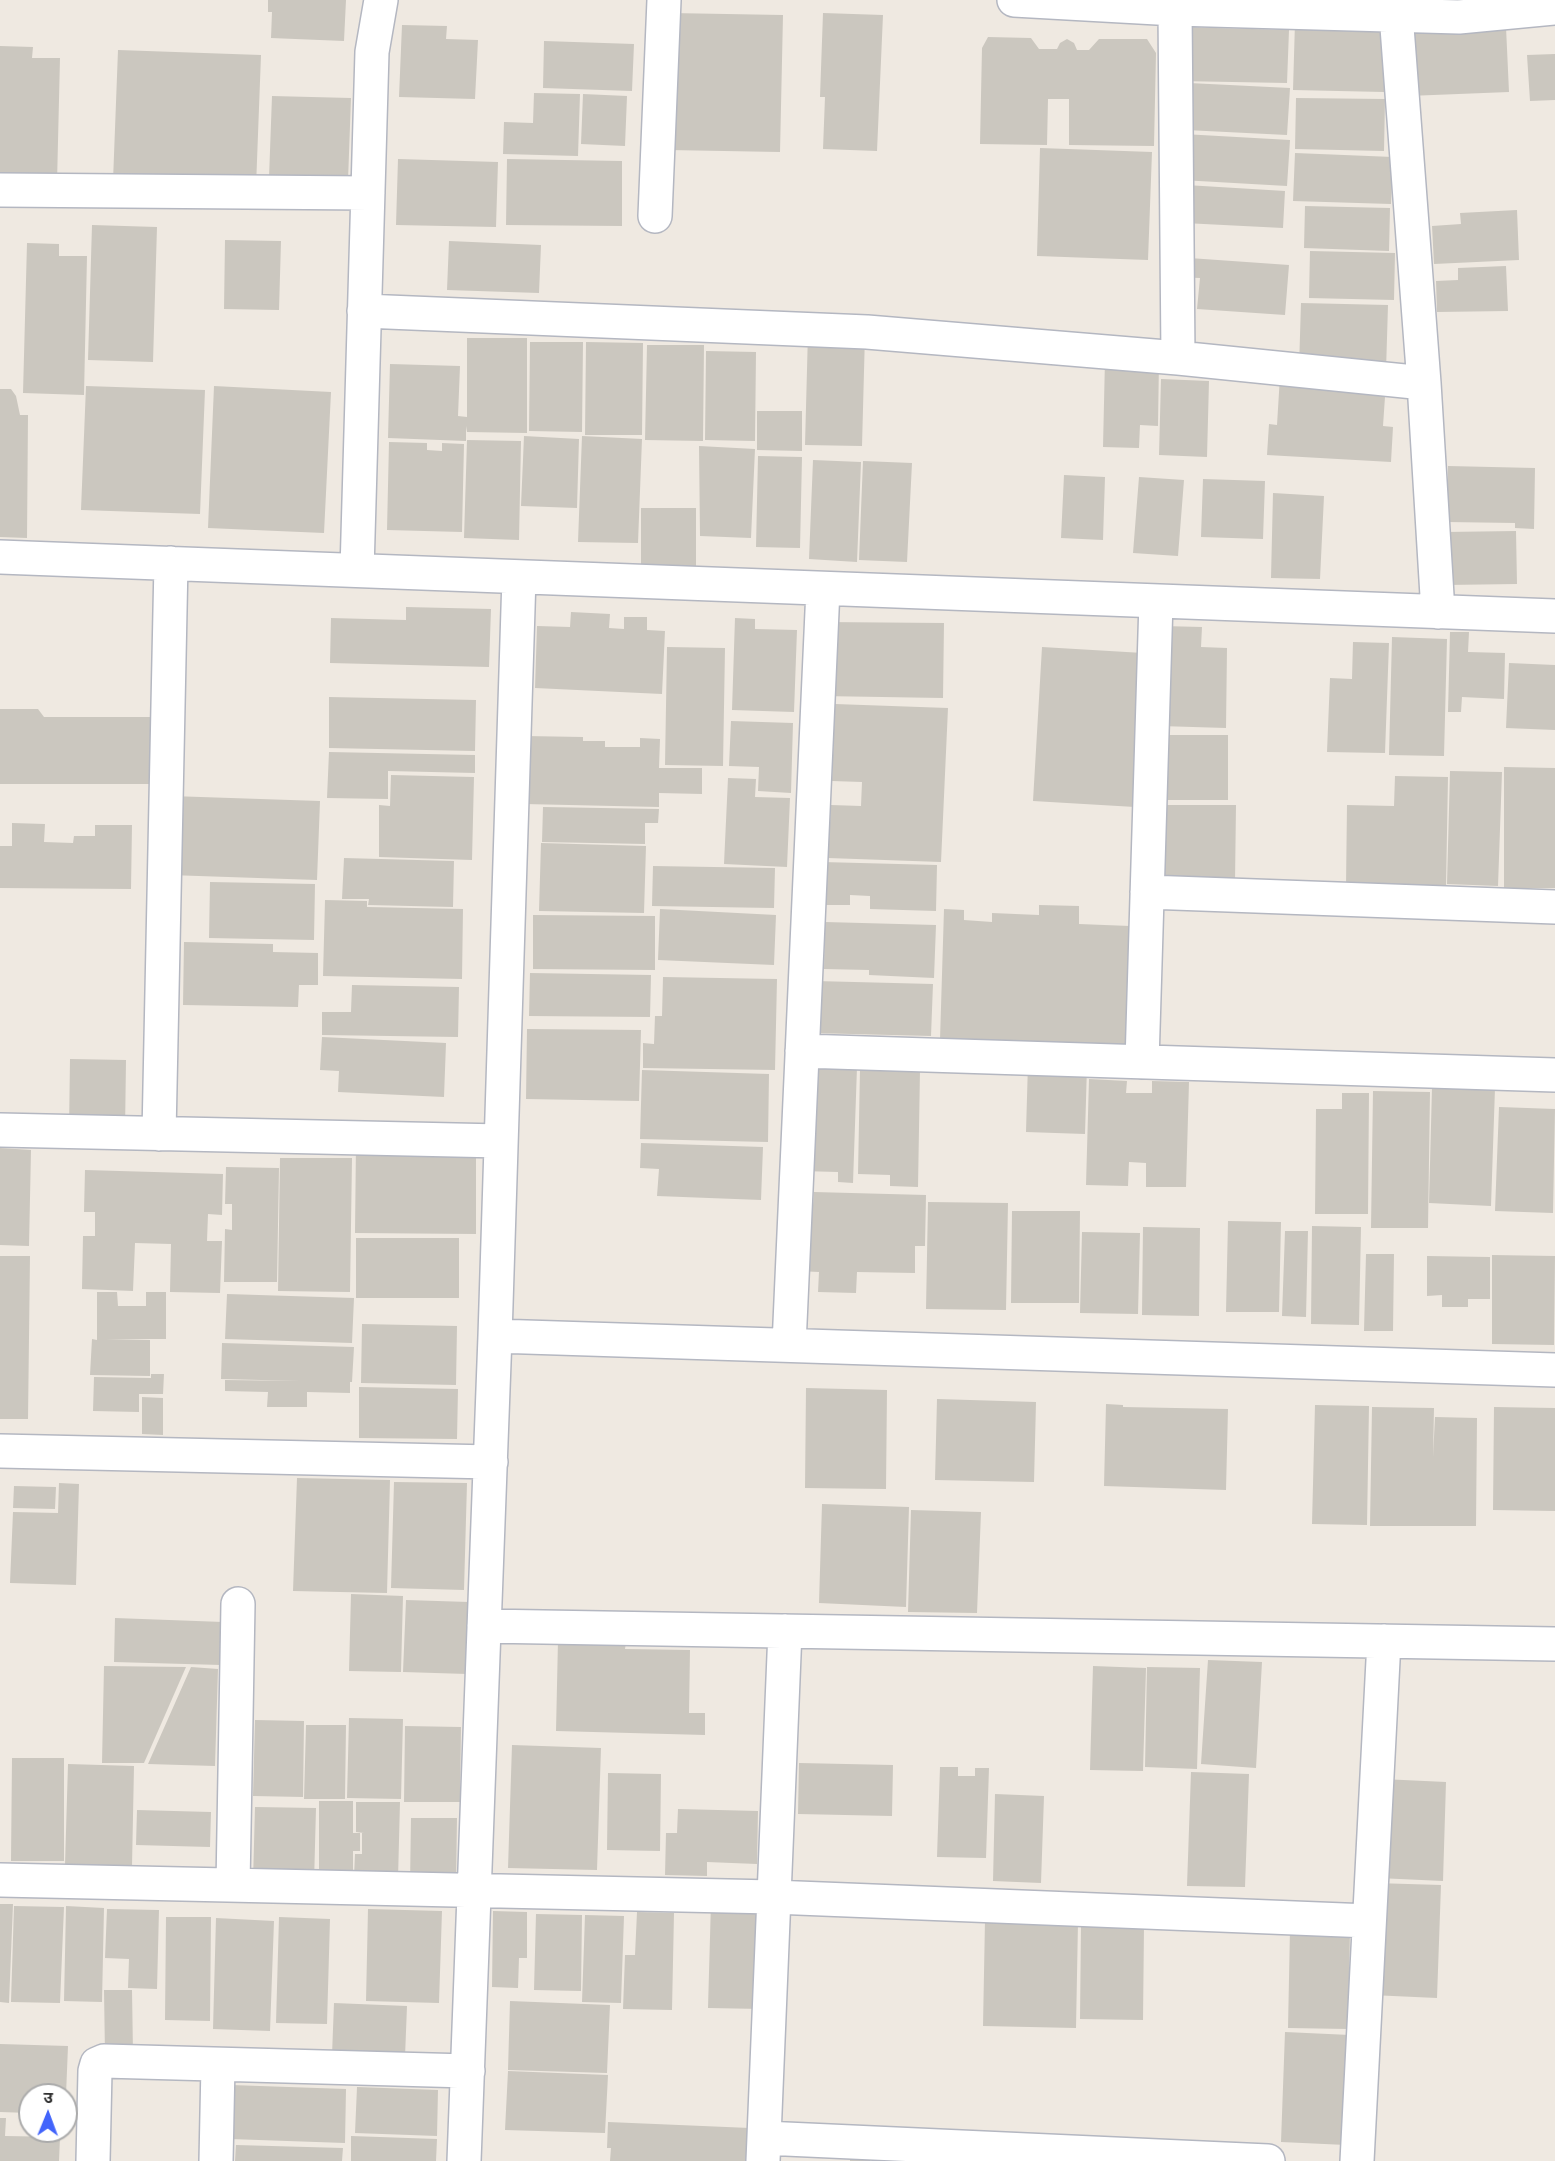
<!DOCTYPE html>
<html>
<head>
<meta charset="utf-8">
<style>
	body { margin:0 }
	#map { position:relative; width:1555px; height:2161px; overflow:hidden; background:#efe9e1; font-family:Ubuntu,"Noto Sans Devanagari",sans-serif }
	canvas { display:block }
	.north { position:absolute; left:18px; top:2083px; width:60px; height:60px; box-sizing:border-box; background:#fff; border:2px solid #ababab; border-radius:50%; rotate:1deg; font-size:16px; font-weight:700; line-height:24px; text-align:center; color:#2e2e2e }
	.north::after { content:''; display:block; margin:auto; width:21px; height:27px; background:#4264fb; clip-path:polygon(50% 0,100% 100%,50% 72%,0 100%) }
</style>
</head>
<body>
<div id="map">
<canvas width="1555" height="2161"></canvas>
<div class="north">उ</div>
</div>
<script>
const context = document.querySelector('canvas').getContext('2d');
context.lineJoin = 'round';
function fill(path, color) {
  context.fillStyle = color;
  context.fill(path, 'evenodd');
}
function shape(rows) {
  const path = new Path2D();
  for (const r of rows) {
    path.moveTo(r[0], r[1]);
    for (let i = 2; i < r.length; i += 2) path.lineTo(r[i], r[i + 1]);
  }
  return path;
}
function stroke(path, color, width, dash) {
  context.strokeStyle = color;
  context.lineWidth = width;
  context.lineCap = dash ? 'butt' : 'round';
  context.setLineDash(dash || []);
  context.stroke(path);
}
fill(shape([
	[268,0,346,0,344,41,271,38,272,12,268,12],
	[670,13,783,15,780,152,668,150],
	[823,13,883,15,877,151,823,149,825,97,820,97],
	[1295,22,1385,24,1384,92,1293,90],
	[402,25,447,26,446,39,478,40,475,99,399,97],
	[1179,27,1289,30,1287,83,1178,81],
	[1506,27,1509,92,1408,96,1404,31],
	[988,37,1031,38,1039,49,1057,49,1060,43,1067,39,1074,43,1077,50,1089,50,1099,39,1147,39,1156,53,1154,146,1069,145,1069,99,1048,99,1047,145,980,144,982,48],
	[544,41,634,44,632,91,543,88],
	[0,46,33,47,32,58,60,58,57,183,0,182],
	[118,50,261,55,256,187,113,181],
	[1555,54,1555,100,1530,101,1527,55],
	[1189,83,1290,88,1287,135,1186,130],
	[534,93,580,94,578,156,503,154,504,122,533,123],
	[583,94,627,96,625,146,581,144],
	[272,96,351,98,348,181,269,178],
	[1296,98,1385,99,1384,151,1295,149],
	[1183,134,1290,140,1287,186,1181,180],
	[1040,148,1152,152,1148,260,1037,256],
	[1295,153,1393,157,1391,204,1293,201],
	[398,159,498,162,496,227,396,225],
	[507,159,622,161,622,226,506,225],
	[1186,185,1285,191,1283,228,1184,223],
	[1305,206,1390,208,1389,251,1304,248],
	[1517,210,1519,260,1434,264,1432,226,1461,224,1460,213],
	[92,225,157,227,153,362,88,360],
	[225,240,281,241,279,310,224,309],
	[449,241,541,245,539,293,447,290],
	[27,243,59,244,59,256,87,256,84,395,23,393],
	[1310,251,1395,253,1394,300,1309,298],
	[1175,257,1289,265,1285,315,1197,309,1200,278,1174,277],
	[1506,266,1508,311,1437,312,1436,281,1458,280,1458,268],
	[1301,303,1388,305,1386,371,1299,368],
	[808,332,865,334,862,446,805,445],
	[467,338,527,338,527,433,467,432,466,426,466,441,388,438,390,364,460,366,458,416,467,417],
	[530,342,583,342,582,432,529,431],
	[586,342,643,343,642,435,585,435],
	[647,345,704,345,703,441,645,440],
	[706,351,756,352,755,441,705,440],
	[1105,359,1159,360,1158,426,1140,425,1139,448,1103,447],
	[1280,376,1386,382,1383,426,1393,427,1391,462,1267,455,1269,424,1277,425],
	[1161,379,1209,381,1207,457,1159,455],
	[86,386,205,390,200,514,81,510],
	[214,386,331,392,324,533,208,528],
	[0,389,11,389,16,396,20,415,28,415,27,538,0,537],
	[757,411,802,411,802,451,757,450],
	[524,436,579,439,577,508,521,506],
	[582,436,642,439,638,543,578,542],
	[467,440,521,441,519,540,464,538],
	[389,442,427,443,427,450,442,451,442,443,464,444,462,532,387,530],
	[699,446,755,449,751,538,700,536],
	[758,456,802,457,800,548,756,547],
	[813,460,861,462,857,562,809,559],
	[863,461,912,463,907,562,859,560],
	[1448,466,1535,468,1534,529,1515,528,1515,523,1447,522],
	[1064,475,1105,477,1103,540,1061,538],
	[1139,477,1184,480,1178,556,1133,553],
	[1203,479,1265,481,1263,539,1201,537],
	[1273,493,1324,496,1320,579,1271,578],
	[641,508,696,508,696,566,641,565],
	[1516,531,1517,584,1446,585,1445,532],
	[406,607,491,609,489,667,330,663,331,618,406,620],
	[571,612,610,614,609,628,624,629,624,617,647,617,647,630,665,631,662,694,535,688,537,626,570,627],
	[735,618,755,619,755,629,797,630,794,712,732,710],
	[823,622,944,623,943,698,821,696],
	[1162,626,1202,627,1201,647,1227,648,1226,728,1160,726],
	[1450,632,1469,632,1468,652,1505,653,1504,699,1462,697,1461,712,1448,712],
	[1392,637,1447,639,1444,756,1389,755],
	[1353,642,1389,643,1385,753,1327,752,1330,678,1352,679],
	[667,647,725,648,723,766,665,765],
	[1042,647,1143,653,1135,807,1033,801],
	[1509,663,1555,665,1555,730,1506,728],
	[329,697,476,700,475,751,329,748],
	[835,704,948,708,941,862,828,858,831,805,861,806,862,782,832,781],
	[0,709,38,709,44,717,150,717,150,784,0,784],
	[731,721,793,723,791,793,758,791,759,767,729,766],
	[1155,735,1228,735,1228,800,1155,800],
	[525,736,583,737,583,741,605,741,605,747,640,747,640,738,660,739,659,768,702,768,702,794,659,793,659,807,524,804],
	[329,752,475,755,475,773,388,771,388,799,327,798],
	[1504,767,1555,768,1555,888,1504,888],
	[1450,771,1502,772,1498,886,1447,884],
	[391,775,474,777,472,860,379,857,379,805,390,806],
	[1395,776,1448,777,1446,887,1346,886,1347,805,1394,806],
	[728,778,756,779,755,797,790,798,787,867,724,864],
	[171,796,320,801,317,880,169,875],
	[1156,805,1236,805,1235,882,1156,882],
	[543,807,659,809,658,823,645,823,645,844,542,842],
	[12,823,45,824,44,842,73,843,74,836,95,836,95,825,132,825,131,889,0,888,0,846,12,846],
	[541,843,646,846,644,913,539,911],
	[344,858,454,861,453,907,368,905,369,899,342,899],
	[822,862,937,865,936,911,870,909,870,896,850,895,850,905,821,905],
	[653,866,775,868,774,908,652,906],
	[210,882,315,884,314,940,209,938],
	[325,900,367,901,367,907,463,909,462,979,323,976],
	[1039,905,1079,906,1079,924,1130,926,1127,1046,940,1040,944,909,964,910,964,920,992,922,992,913,1039,915],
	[660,909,776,915,774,965,658,960],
	[533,915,655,916,655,970,533,969],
	[825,922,936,925,934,978,869,975,869,970,824,969],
	[184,942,273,944,273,952,318,953,318,985,299,985,298,1007,183,1005],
	[530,973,651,975,650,1017,529,1016],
	[663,977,777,979,775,1070,643,1068,643,1043,654,1044,655,1016,662,1016],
	[815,981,933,984,931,1036,813,1033],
	[352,985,459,987,458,1037,322,1035,322,1012,351,1012],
	[527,1029,641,1030,639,1101,526,1099],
	[322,1037,446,1043,444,1097,338,1092,339,1071,320,1070],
	[70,1059,126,1060,125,1132,69,1131],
	[1028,1063,1087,1066,1085,1134,1026,1132],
	[804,1065,857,1067,853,1183,838,1182,838,1172,801,1171],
	[860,1069,920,1070,918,1187,890,1186,890,1175,858,1174],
	[642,1070,769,1074,768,1142,640,1139],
	[1089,1079,1127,1081,1126,1093,1152,1093,1152,1081,1189,1082,1186,1187,1146,1187,1146,1163,1129,1162,1128,1186,1086,1185],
	[1432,1087,1495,1088,1491,1206,1429,1203],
	[1373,1091,1430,1092,1428,1228,1371,1228],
	[1342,1093,1369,1093,1368,1214,1315,1214,1316,1109,1342,1109],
	[1499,1107,1555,1109,1553,1213,1495,1211],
	[356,1143,476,1144,476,1234,355,1233],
	[641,1143,763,1147,761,1200,657,1196,659,1169,640,1168],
	[0,1148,31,1150,29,1246,0,1245],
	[280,1158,352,1158,350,1292,278,1291],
	[226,1167,279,1168,277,1282,224,1282,225,1229,232,1230,232,1204,225,1204],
	[85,1170,223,1174,222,1215,208,1214,207,1241,222,1241,220,1293,170,1292,171,1244,135,1243,133,1291,82,1289,83,1236,95,1236,95,1212,84,1212],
	[814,1192,926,1195,925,1246,915,1246,915,1273,857,1272,856,1293,818,1292,819,1272,797,1271,798,1204,813,1205],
	[928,1202,1008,1203,1006,1310,926,1309],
	[1012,1211,1080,1211,1079,1303,1011,1303],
	[1228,1221,1281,1222,1279,1312,1226,1312],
	[1312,1226,1361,1227,1359,1325,1311,1324],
	[1143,1227,1200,1228,1199,1316,1142,1315],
	[1285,1231,1308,1231,1306,1317,1282,1316],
	[1082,1232,1140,1233,1138,1314,1080,1313],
	[356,1238,459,1238,459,1298,356,1298],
	[1366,1254,1394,1254,1393,1331,1364,1331],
	[1492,1255,1555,1256,1554,1345,1492,1344],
	[0,1256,30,1256,28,1419,0,1419],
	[1427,1256,1490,1257,1490,1299,1468,1299,1468,1307,1442,1307,1442,1295,1427,1296],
	[97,1292,117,1292,118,1306,146,1306,146,1292,166,1292,166,1339,106,1339,150,1340,150,1376,90,1375,92,1339,97,1340],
	[227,1294,354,1298,352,1343,225,1339],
	[362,1324,457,1326,456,1385,361,1383],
	[222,1343,354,1347,352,1382,350,1382,350,1393,307,1392,307,1407,267,1407,268,1392,225,1391,225,1380,301,1381,221,1379],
	[151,1374,164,1374,163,1394,139,1394,139,1412,93,1411,94,1377,151,1378],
	[359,1387,458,1389,457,1439,359,1438],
	[806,1388,887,1390,886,1489,805,1488],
	[142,1397,163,1398,163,1435,142,1434],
	[937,1399,1036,1402,1034,1482,935,1480],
	[1106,1404,1123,1405,1123,1407,1228,1409,1226,1490,1104,1486],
	[1315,1405,1369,1406,1367,1525,1312,1524],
	[1372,1407,1434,1408,1433,1457,1435,1417,1477,1418,1476,1526,1370,1526],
	[1494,1407,1555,1408,1555,1511,1493,1510],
	[297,1478,390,1480,387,1593,293,1591],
	[394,1482,467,1483,464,1590,391,1588],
	[59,1483,79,1484,76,1585,10,1583,13,1512,58,1513],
	[14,1486,56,1487,55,1509,13,1508],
	[822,1504,909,1507,906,1607,819,1603],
	[911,1510,981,1512,977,1613,908,1612],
	[351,1594,403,1596,401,1672,349,1671],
	[406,1600,469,1602,467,1674,403,1672],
	[115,1618,223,1622,221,1665,114,1662],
	[558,1640,626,1642,625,1649,690,1650,689,1713,705,1713,705,1735,556,1731],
	[1208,1660,1262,1662,1256,1768,1201,1764],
	[104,1666,186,1667,144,1763,102,1763],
	[1093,1666,1146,1668,1143,1771,1090,1770],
	[191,1667,218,1669,215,1766,148,1764],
	[1147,1667,1200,1668,1197,1769,1145,1767],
	[349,1718,403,1719,401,1799,347,1798],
	[255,1720,304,1721,303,1797,253,1796],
	[306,1725,346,1725,345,1799,304,1799],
	[405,1726,461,1727,460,1802,404,1802],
	[512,1745,601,1748,597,1870,508,1868],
	[12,1758,64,1758,64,1861,11,1861],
	[799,1763,893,1765,892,1816,798,1814],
	[68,1764,134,1766,132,1866,65,1865],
	[940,1767,958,1767,958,1776,975,1776,975,1768,989,1768,986,1858,937,1857],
	[1191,1772,1249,1774,1245,1887,1187,1886],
	[608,1773,661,1774,660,1851,607,1850],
	[1382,1779,1446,1782,1443,1881,1378,1878],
	[995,1794,1044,1796,1041,1883,993,1881],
	[319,1801,353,1801,353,1833,360,1833,360,1851,353,1851,353,1881,319,1881],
	[356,1802,400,1802,398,1879,354,1877,355,1854,362,1854,362,1833,364,1833,356,1832],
	[255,1807,316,1808,314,1883,253,1881],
	[678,1809,758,1811,757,1864,707,1862,707,1876,665,1875,666,1833,677,1833],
	[137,1810,211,1812,210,1847,136,1845],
	[411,1818,457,1818,456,1885,410,1885],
	[1375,1883,1441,1885,1437,1998,1371,1995],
	[711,1902,766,1904,762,2009,708,2008],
	[0,1904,13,1904,9,2003,0,2002],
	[14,1906,64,1907,60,2003,11,2002],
	[66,1906,104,1908,102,2002,64,2001],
	[107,1909,159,1910,157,1989,128,1988,129,1959,105,1958],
	[368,1909,442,1911,439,2003,366,2001],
	[493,1911,527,1912,527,1958,519,1958,518,1988,492,1987],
	[637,1912,674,1913,672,2010,623,2009,625,1955,635,1955],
	[536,1914,582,1915,581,1991,534,1990],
	[585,1915,624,1916,621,2003,582,2002],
	[166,1917,211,1917,210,2021,165,2020],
	[279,1917,330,1919,327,2024,276,2023],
	[216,1918,274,1921,270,2031,213,2029],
	[985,1920,1078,1922,1076,2028,983,2026],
	[1081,1925,1144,1926,1143,2020,1080,2019],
	[1290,1929,1350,1930,1348,2029,1288,2028],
	[104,1990,132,1990,133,2054,105,2055],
	[510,2001,610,2005,607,2073,508,2070],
	[334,2003,407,2006,405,2057,332,2055],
	[1285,2032,1350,2035,1346,2145,1281,2142],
	[0,2044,68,2046,66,2095,30,2095,30,2113,0,2112],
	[508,2071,608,2075,605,2133,505,2130],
	[231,2085,346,2089,345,2143,230,2139],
	[357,2087,438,2090,437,2136,355,2133],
	[0,2118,6,2118,5,2136,60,2137,59,2161,0,2161],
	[608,2122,750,2128,748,2161,610,2161,611,2148,607,2148],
	[351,2136,437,2139,436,2161,351,2161],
	[236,2145,343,2148,342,2161,235,2161],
	[850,2157,870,2157,870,2161,850,2161]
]), '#cbc7bf');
const street = shape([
	[1014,0,1175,9,1459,17,1555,8],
	[1175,9,1178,358],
	[1396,14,1424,383,1438,612],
	[0,190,368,193],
	[655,216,664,0],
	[364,311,867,332,1178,358,1424,383],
	[0,557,1555,616],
	[357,570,372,52,381,0],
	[1147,892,1555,907],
	[802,1051,1555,1075],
	[1142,1062,1156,601],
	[0,1130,501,1141],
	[159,1134,171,563],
	[495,1336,1555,1370],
	[789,1345,823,589],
	[0,1451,491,1462],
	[484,1626,1555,1644],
	[0,1880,773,1897,1369,1921],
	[233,1885,238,1604],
	[764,2138,1268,2161],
	[93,2161,95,2071,97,2064,104,2061,468,2071],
	[216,2161,218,2065],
	[464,2161,495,1336,519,577],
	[763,2161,785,1631],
	[1357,2161,1384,1641]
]);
stroke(street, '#b4b7c1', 36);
stroke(street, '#fff', 33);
</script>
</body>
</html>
